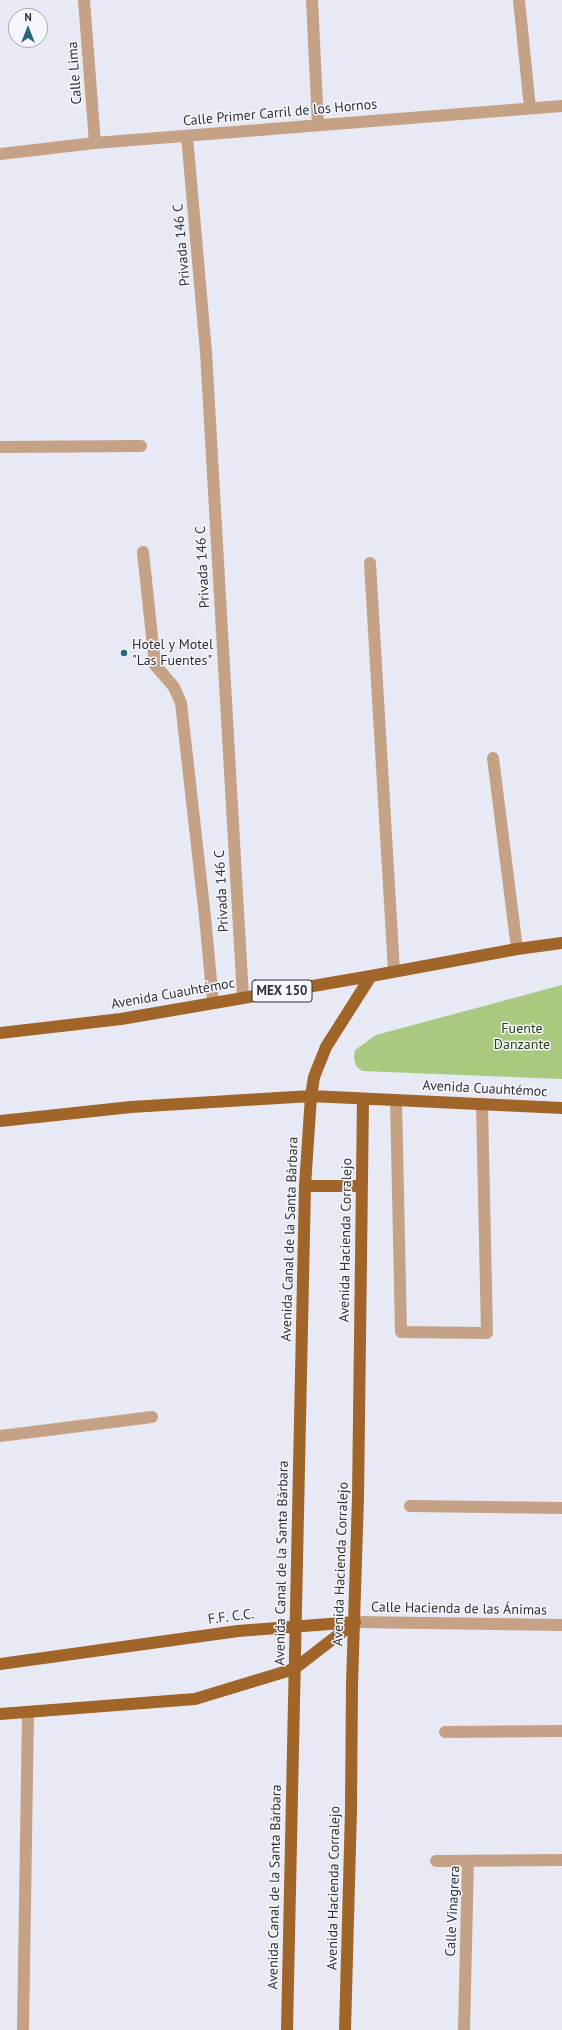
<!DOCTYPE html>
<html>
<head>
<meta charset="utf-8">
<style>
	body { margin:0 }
	#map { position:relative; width:562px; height:2030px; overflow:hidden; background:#e7e9f4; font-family:"PT Sans",sans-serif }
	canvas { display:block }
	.north { position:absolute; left:8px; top:8px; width:40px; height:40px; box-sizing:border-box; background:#f5f7fd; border:1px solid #a6a8ad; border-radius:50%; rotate:0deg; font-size:11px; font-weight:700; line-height:16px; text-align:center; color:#303135 }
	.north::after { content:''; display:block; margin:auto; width:14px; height:18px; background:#29667d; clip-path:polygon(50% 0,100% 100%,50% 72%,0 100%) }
</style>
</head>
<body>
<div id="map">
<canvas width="562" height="2030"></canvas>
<div class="north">N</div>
</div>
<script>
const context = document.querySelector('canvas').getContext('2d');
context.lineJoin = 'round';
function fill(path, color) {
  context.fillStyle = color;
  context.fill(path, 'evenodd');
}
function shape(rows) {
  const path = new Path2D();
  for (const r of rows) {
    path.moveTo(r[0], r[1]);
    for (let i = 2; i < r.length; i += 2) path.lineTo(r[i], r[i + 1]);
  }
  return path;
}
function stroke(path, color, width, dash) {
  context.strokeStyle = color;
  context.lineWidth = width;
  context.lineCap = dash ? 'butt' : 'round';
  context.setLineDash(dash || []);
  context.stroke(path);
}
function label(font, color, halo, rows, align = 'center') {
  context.font = font + ' "PT Sans",sans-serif';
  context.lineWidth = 3;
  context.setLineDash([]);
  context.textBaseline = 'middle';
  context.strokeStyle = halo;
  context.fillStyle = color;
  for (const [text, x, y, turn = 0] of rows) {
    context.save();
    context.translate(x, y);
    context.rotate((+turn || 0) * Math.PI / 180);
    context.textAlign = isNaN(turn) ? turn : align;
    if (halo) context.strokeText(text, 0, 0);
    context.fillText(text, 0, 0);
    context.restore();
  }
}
fill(shape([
	[562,985,562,1079,362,1071,356,1066,354,1058,355,1050,376,1035]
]), '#a9c980');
stroke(shape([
	[84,0,95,143],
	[312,0,318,125],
	[519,0,530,108],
	[187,136,206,352,243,998],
	[0,154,95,143,562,106],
	[0,447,141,446],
	[143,552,155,665,174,687,181,703,205,917,213,1002],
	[370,563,394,971],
	[493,758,517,949],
	[396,1100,401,1332,487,1333,482,1104],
	[0,1436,152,1417],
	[410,1506,562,1508],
	[355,1622,562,1625],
	[445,1732,562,1731],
	[436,1861,562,1860],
	[23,2030,28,1713],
	[464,2030,468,1861]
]), '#c5a286', 12);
stroke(shape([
	[0,1033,121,1019,371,976,517,949,562,943],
	[0,1121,131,1107,311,1096,562,1108],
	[305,1186,362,1186],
	[0,1664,238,1631,355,1622],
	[0,1714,195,1699,294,1669,355,1622],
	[287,2030,305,1186,311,1096,314,1077,326,1047,371,976],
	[345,2030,351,1810,352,1684,358,1498,363,1099]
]), '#a16429', 12);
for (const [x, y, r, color] of [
	[124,653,4,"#29667d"]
]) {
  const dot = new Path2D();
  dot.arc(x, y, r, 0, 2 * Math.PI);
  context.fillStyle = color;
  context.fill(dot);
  stroke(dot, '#f5f7fd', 1.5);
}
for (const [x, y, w] of [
	[282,991,60]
]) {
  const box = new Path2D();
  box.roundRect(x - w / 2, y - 11, w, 22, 3);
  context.fillStyle = '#f5f7fd';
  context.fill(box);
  stroke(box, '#303135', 1);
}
label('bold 13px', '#303135', null, [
	["MEX 150",282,991]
]);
label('14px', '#303135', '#f5f7fd', [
	["Calle Lima",75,73,-94],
	["Calle Primer Carril de los Hornos",280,113,-5],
	["Privada 146 C",182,245,-95],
	["Privada 146 C",203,567,-93],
	["Privada 146 C",222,891,-93],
	["Avenida Cuauhtémoc",173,994,-10],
	["Avenida Cuauhtémoc",485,1089,3],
	["Avenida Canal de la Santa Bárbara",290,1239,-88],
	["Avenida Hacienda Corralejo",346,1240,-89],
	["Avenida Canal de la Santa Bárbara",282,1563,-89],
	["Avenida Hacienda Corralejo",341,1564,-88],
	["Calle Hacienda de las Ánimas",459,1609,1],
	["F.F. C.C.",231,1617,-7],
	["Avenida Canal de la Santa Bárbara",275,1887,-89],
	["Avenida Hacienda Corralejo",334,1888,-89],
	["Calle Vinagrera",453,1911,-87]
]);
label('14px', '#303135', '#f5f7fd', [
	["Hotel y Motel",132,645],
	["\"Las Fuentes\"",132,661]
], 'left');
label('14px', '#2e3d18', '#f5f7fd', [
	["Fuente",522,1029],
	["Danzante",522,1045]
]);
</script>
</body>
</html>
